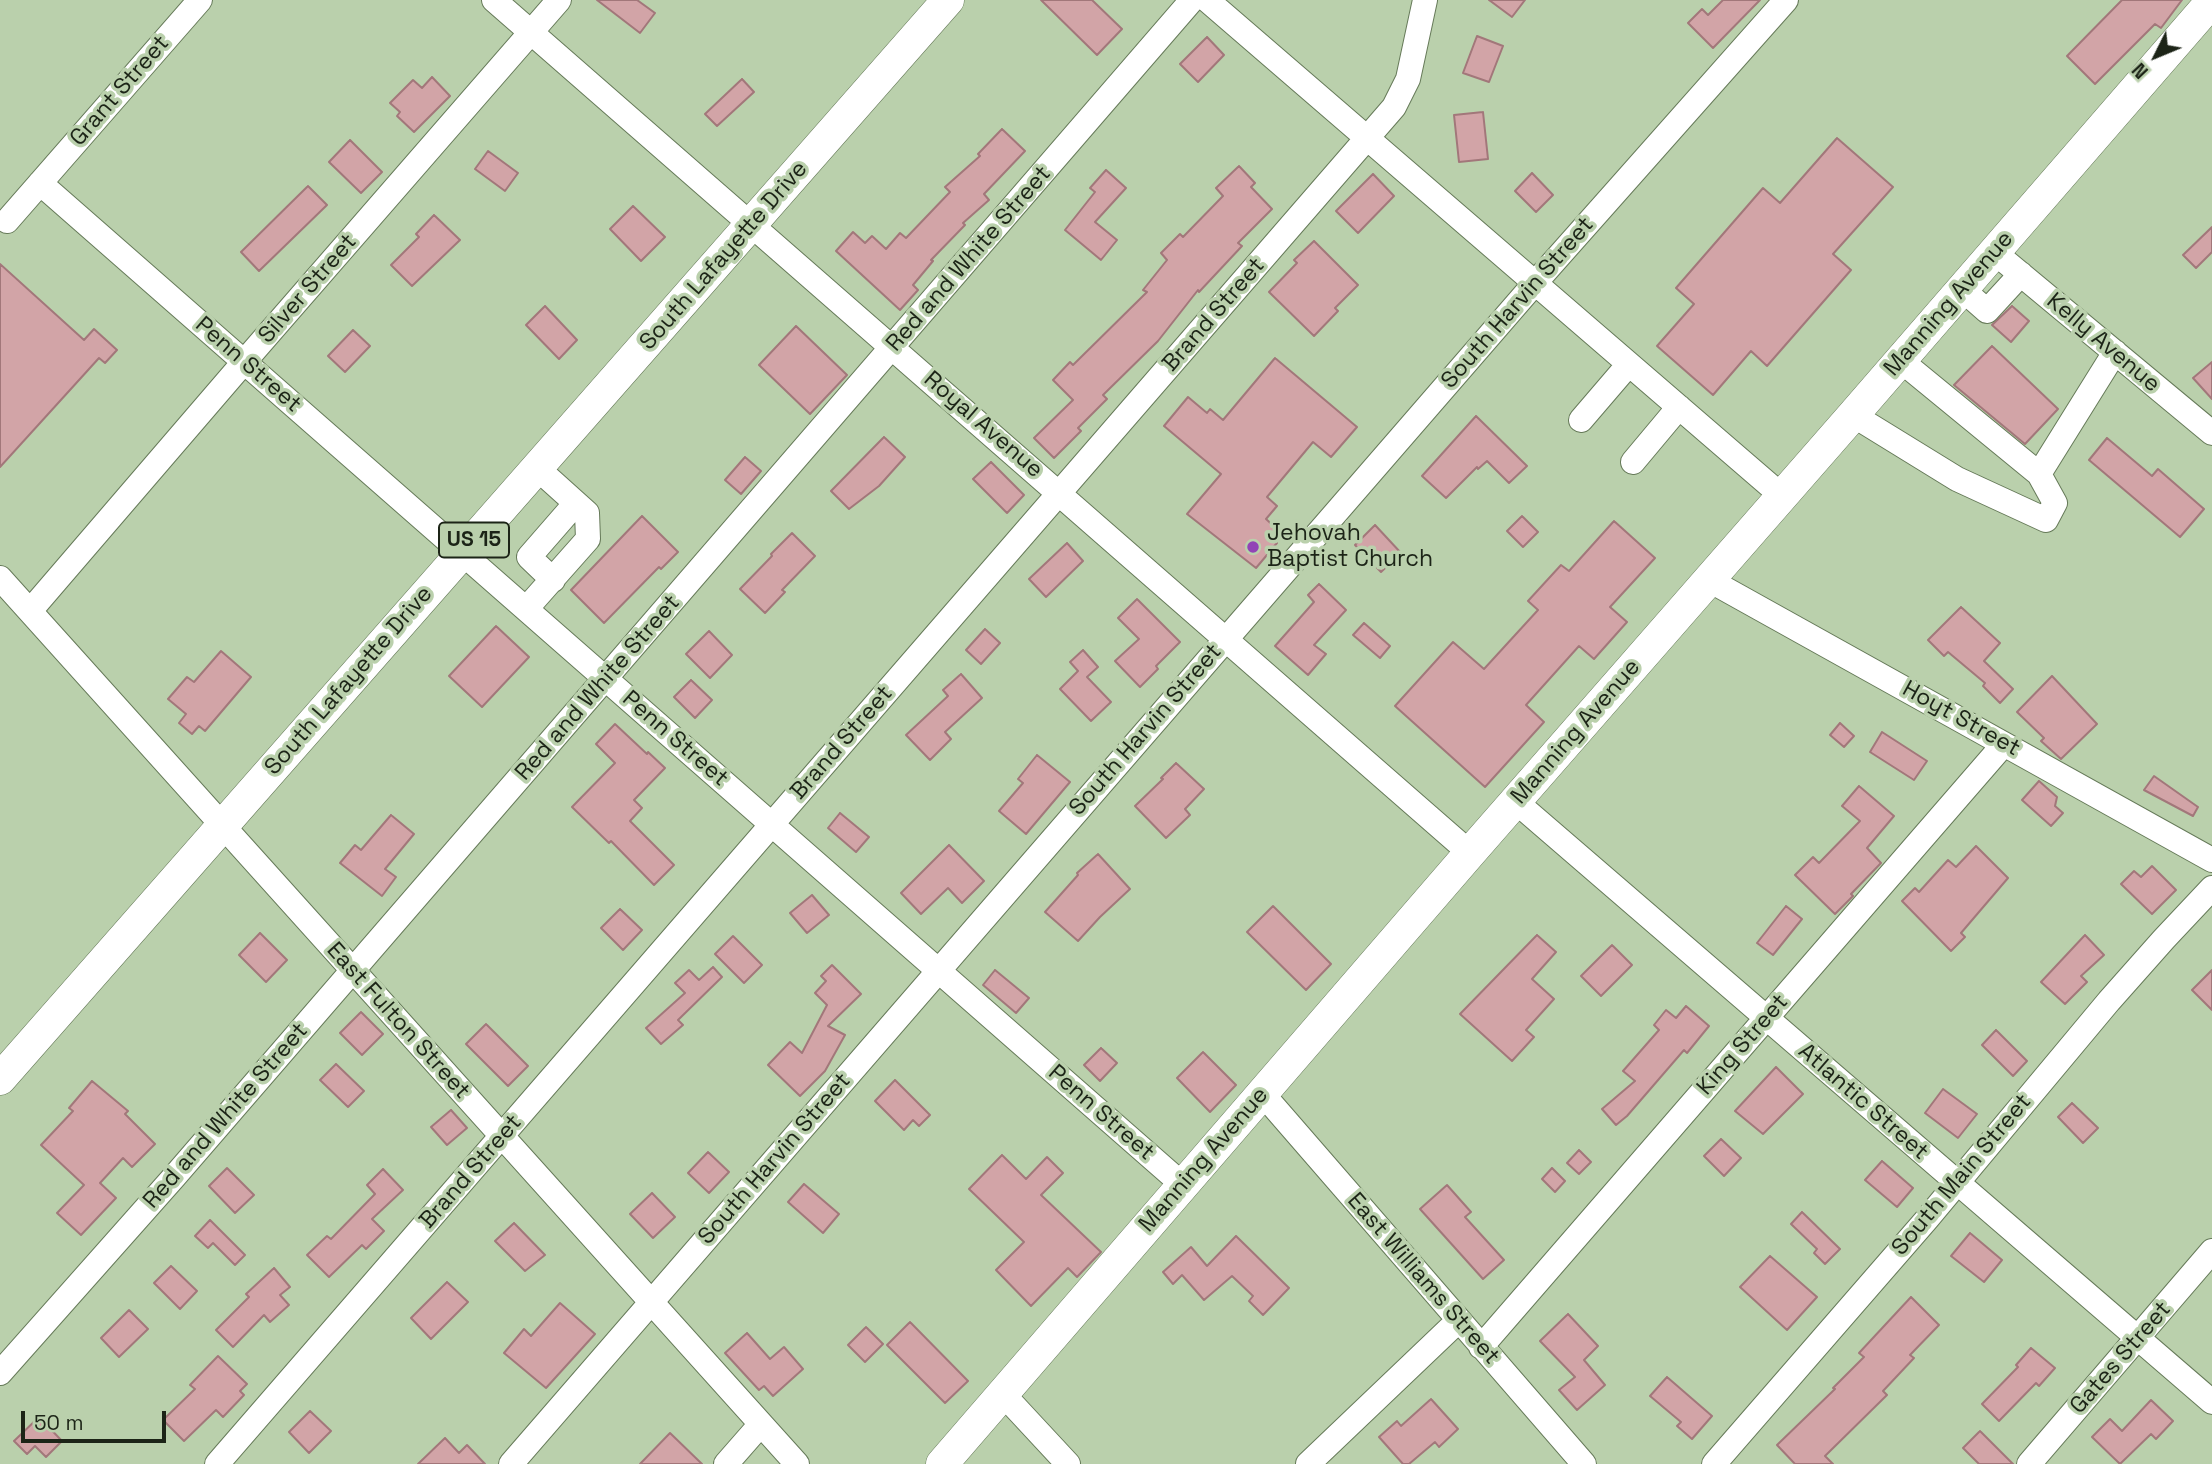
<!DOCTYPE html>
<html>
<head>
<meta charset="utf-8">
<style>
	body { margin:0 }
	#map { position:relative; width:2212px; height:1464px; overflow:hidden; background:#bad0ac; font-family:"Space Grotesk",sans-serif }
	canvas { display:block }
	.north { position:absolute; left:2121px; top:21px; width:70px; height:70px; -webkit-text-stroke:5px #bad0ac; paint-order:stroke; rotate:227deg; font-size:19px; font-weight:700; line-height:28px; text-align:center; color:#1c2417 }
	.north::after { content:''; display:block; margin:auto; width:24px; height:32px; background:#1c2417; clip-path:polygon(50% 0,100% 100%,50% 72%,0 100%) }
	.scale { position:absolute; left:21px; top:1411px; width:145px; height:32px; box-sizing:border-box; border:4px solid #1c2417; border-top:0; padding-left:9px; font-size:21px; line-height:24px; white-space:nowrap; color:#1c2417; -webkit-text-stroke:5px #bad0ac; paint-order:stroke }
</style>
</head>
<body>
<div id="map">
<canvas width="2212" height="1464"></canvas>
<div class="north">N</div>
<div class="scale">50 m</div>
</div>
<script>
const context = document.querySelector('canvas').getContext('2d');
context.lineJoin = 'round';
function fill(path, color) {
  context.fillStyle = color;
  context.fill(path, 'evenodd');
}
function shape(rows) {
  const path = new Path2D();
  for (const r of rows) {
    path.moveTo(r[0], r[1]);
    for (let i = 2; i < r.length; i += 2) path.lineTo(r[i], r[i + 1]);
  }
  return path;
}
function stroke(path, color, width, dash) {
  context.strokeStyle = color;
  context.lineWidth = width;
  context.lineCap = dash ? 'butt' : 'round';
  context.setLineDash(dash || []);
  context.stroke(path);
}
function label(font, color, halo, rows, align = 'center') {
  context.font = font + ' "Space Grotesk",sans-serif';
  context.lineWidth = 7;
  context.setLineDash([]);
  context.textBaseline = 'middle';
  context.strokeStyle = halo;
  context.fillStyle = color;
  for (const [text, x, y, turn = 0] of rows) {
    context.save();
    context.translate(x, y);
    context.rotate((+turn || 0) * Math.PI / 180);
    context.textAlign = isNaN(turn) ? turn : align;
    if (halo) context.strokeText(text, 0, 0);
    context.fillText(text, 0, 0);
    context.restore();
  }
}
const building = shape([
	[597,0,637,0,655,13,640,33,597,0],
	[1041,0,1092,0,1122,29,1097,55,1041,0],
	[1489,0,1525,0,1512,17,1489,0],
	[1723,0,1760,0,1713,48,1688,23,1702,9,1708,15,1723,0],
	[2122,0,2182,0,2161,28,2155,24,2095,84,2067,56,2122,0],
	[1477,36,1503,46,1489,82,1463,73,1477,36],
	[1207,37,1224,55,1198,82,1180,64,1207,37],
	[432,77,450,96,414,132,397,116,400,112,390,103,413,80,422,88,432,77],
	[742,79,754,92,717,126,705,114,742,79],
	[1483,112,1488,159,1459,162,1454,115,1483,112],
	[1002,129,1025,151,984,194,989,200,963,223,965,225,931,260,933,261,913,285,918,290,900,310,836,251,853,232,865,243,872,236,886,249,900,233,906,238,950,192,945,187,980,156,978,154,1002,129],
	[1837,138,1893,187,1833,254,1851,270,1767,366,1751,351,1713,395,1657,346,1694,304,1676,288,1763,188,1780,203,1837,138],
	[350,140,382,172,361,193,329,162,350,140],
	[488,151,518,173,505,191,475,169,488,151],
	[1239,166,1255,183,1251,187,1272,209,1238,243,1242,246,1199,292,1198,290,1158,341,1103,395,1107,399,1078,428,1081,431,1054,458,1034,438,1073,400,1053,380,1070,362,1073,365,1147,292,1143,290,1167,260,1161,253,1180,234,1183,237,1223,196,1216,188,1239,166],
	[1106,170,1126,188,1095,222,1117,240,1101,260,1065,230,1095,192,1090,188,1106,170],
	[1532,173,1553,195,1536,212,1515,191,1532,173],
	[1373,174,1394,196,1358,233,1336,211,1373,174],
	[308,186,327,205,259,271,241,252,308,186],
	[633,206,665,237,641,261,610,229,633,206],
	[434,215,460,240,412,286,391,265,419,237,416,234,434,215],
	[2212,227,2212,252,2196,268,2183,255,2212,227],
	[1314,241,1358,285,1335,308,1338,311,1314,336,1269,292,1297,263,1294,260,1314,241],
	[0,264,84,340,94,329,117,350,105,363,99,358,0,467,0,264],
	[545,306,577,340,559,359,526,325,545,306],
	[2012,306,2029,321,2011,342,1992,325,2012,306],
	[796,326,847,375,810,414,759,365,796,326],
	[353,330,370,346,345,372,328,356,353,330],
	[1992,346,2058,409,2025,444,1954,385,1992,346],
	[1275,358,1357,427,1331,457,1313,442,1267,497,1277,506,1266,519,1278,530,1271,539,1277,543,1256,568,1187,514,1221,474,1164,426,1188,397,1207,413,1210,409,1223,420,1275,358],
	[2212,362,2212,399,2193,378,2212,362],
	[1476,416,1527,466,1509,483,1487,461,1478,469,1477,467,1446,498,1422,476,1476,416],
	[884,437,905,457,879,486,849,509,831,491,884,437],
	[2107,438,2152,476,2158,469,2204,509,2180,537,2089,460,2107,438],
	[745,457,761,471,741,494,725,480,745,457],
	[991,462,1024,495,1007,513,973,479,991,462],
	[642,516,678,552,661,569,659,567,604,623,571,590,642,516],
	[1522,516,1538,532,1523,547,1507,531,1522,516],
	[1614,521,1655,558,1610,607,1627,622,1594,659,1579,646,1526,705,1544,722,1485,787,1395,706,1453,642,1484,669,1538,610,1528,601,1561,565,1569,571,1614,521],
	[1375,525,1401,553,1381,572,1355,545,1375,525],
	[792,533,815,556,782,590,785,592,765,613,740,589,772,556,771,554,792,533],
	[1067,543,1083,561,1046,597,1029,579,1067,543],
	[1319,584,1346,610,1314,645,1326,654,1308,675,1275,646,1314,602,1308,595,1319,584],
	[1137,599,1180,642,1156,666,1158,669,1140,687,1115,661,1139,639,1118,618,1137,599],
	[1961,607,2000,643,1984,661,2013,689,2000,703,1983,686,1985,683,1948,652,1944,656,1928,640,1961,607],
	[1364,623,1390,646,1380,658,1353,635,1364,623],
	[496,626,529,657,482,707,449,676,496,626],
	[985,629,1000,643,981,664,966,650,985,629],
	[709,631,732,655,710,678,686,654,709,631],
	[1083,650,1098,667,1087,677,1111,702,1091,721,1060,689,1078,671,1070,662,1083,650],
	[221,651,251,677,205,731,199,726,192,734,179,723,186,714,168,699,187,677,194,682,221,651],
	[961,674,982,698,945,732,951,739,930,760,906,735,948,696,943,690,961,674],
	[2052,676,2097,724,2061,759,2041,741,2044,738,2017,712,2052,676],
	[691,680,712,700,695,718,674,697,691,680],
	[1840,723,1854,736,1844,747,1830,735,1840,723],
	[615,724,647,754,648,752,665,768,634,800,642,808,630,821,674,865,654,885,611,841,609,843,572,807,615,763,596,744,615,724],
	[1882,732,1927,761,1914,780,1870,752,1882,732],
	[1037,755,1070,782,1026,834,999,811,1023,783,1018,779,1037,755],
	[1176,763,1204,789,1185,809,1190,815,1166,838,1135,806,1163,779,1161,778,1176,763],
	[2154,776,2198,807,2193,816,2144,790,2154,776],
	[2039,781,2057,797,2055,806,2063,813,2051,826,2022,800,2039,781],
	[1859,786,1894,816,1867,848,1881,863,1851,894,1853,896,1835,914,1795,875,1813,857,1819,863,1860,821,1842,806,1859,786],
	[840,813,869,837,856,852,828,828,840,813],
	[391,815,414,834,385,869,396,877,382,896,340,863,355,845,361,850,391,815],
	[949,845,984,881,962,903,948,888,921,914,901,893,949,845],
	[1976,846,2008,878,1961,933,1965,937,1951,951,1902,901,1915,888,1919,892,1948,860,1956,867,1976,846],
	[1098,854,1130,889,1100,917,1078,941,1045,912,1078,875,1077,873,1098,854],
	[2152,866,2176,890,2152,914,2121,884,2134,871,2141,877,2152,866],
	[812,895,829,915,807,933,790,913,812,895],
	[1273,906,1331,964,1306,990,1247,932,1273,906],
	[1786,906,1802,919,1773,955,1757,943,1786,906],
	[620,909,642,930,623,950,601,928,620,909],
	[260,933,287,960,266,982,239,955,260,933],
	[1537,935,1556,952,1532,979,1554,999,1526,1030,1534,1037,1512,1061,1460,1014,1537,935],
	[2085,935,2104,955,2081,976,2087,982,2065,1004,2041,982,2085,935],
	[733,936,762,965,744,983,715,954,733,936],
	[1612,945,1632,965,1601,996,1581,976,1612,945],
	[832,965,861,994,828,1026,845,1035,825,1071,800,1096,768,1065,790,1042,802,1053,827,1005,815,993,826,981,821,976,832,965],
	[713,967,722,977,678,1020,683,1025,661,1044,646,1028,685,993,675,983,689,970,699,980,713,967],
	[995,970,1029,998,1016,1013,983,985,995,970],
	[2212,970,2212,1010,2192,990,2212,970],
	[1686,1006,1709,1026,1687,1053,1684,1050,1627,1116,1616,1125,1602,1109,1635,1081,1623,1071,1659,1030,1654,1025,1666,1010,1676,1018,1686,1006],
	[361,1012,383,1034,362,1055,340,1033,361,1012],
	[486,1024,528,1066,508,1086,466,1044,486,1024],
	[1996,1030,2027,1061,2013,1076,1982,1045,1996,1030],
	[1101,1048,1117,1063,1100,1081,1084,1065,1101,1048],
	[1203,1052,1236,1085,1210,1112,1177,1078,1203,1052],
	[336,1064,364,1091,348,1107,320,1080,336,1064],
	[1776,1067,1803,1094,1763,1134,1735,1111,1776,1067],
	[895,1080,930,1115,919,1126,913,1120,904,1130,875,1101,895,1080],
	[92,1081,128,1111,125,1114,155,1144,132,1167,123,1158,100,1183,116,1198,81,1235,57,1213,84,1185,41,1145,73,1111,69,1108,92,1081],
	[1943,1089,1977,1114,1958,1138,1925,1113,1943,1089],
	[2072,1103,2098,1128,2083,1143,2058,1117,2072,1103],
	[451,1110,467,1128,447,1145,431,1127,451,1110],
	[1721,1139,1741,1158,1724,1176,1704,1156,1721,1139],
	[1579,1150,1591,1162,1579,1174,1567,1163,1579,1150],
	[708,1152,729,1172,709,1193,688,1173,708,1152],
	[1002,1155,1026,1179,1047,1157,1063,1173,1041,1195,1101,1252,1077,1277,1068,1268,1031,1306,996,1270,1024,1242,969,1189,1002,1155],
	[1882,1161,1913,1188,1897,1207,1865,1180,1882,1161],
	[227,1168,254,1195,235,1213,209,1186,227,1168],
	[1552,1168,1565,1181,1555,1192,1542,1179,1552,1168],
	[383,1169,403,1190,372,1219,384,1231,366,1249,362,1245,329,1277,307,1255,327,1236,331,1239,375,1194,367,1185,383,1169],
	[804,1184,839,1214,823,1233,788,1202,804,1184],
	[1447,1185,1471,1212,1465,1217,1504,1260,1483,1279,1420,1209,1447,1185],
	[652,1193,675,1217,653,1238,630,1214,652,1193],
	[1802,1212,1840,1249,1825,1264,1814,1253,1817,1249,1791,1224,1802,1212],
	[210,1220,245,1255,235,1265,213,1243,208,1248,195,1236,210,1220],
	[514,1223,545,1255,525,1271,495,1241,514,1223],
	[1970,1233,2002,1260,1984,1282,1951,1256,1970,1233],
	[1236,1236,1289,1288,1263,1315,1249,1301,1253,1296,1232,1276,1204,1300,1182,1275,1173,1284,1163,1272,1191,1247,1207,1266,1236,1236],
	[1770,1256,1817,1297,1787,1330,1740,1287,1770,1256],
	[171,1266,197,1291,180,1309,154,1283,171,1266],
	[274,1268,290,1287,280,1295,289,1305,270,1322,264,1315,233,1347,216,1330,249,1297,246,1294,274,1268],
	[447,1282,468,1302,431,1339,411,1318,447,1282],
	[1911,1297,1939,1325,1910,1355,1914,1358,1883,1391,1887,1395,1825,1456,1833,1464,1795,1464,1777,1445,1835,1389,1833,1388,1864,1357,1859,1353,1911,1297],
	[560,1303,595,1334,546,1388,504,1353,524,1329,531,1336,560,1303],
	[129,1310,148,1329,119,1357,101,1338,129,1310],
	[1568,1314,1598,1346,1584,1360,1605,1385,1577,1410,1559,1390,1575,1377,1540,1341,1568,1314],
	[910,1322,968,1381,945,1403,887,1345,910,1322],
	[866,1327,883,1344,865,1362,848,1345,866,1327],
	[747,1333,770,1359,784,1347,803,1369,773,1396,764,1386,759,1390,725,1353,747,1333],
	[2031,1348,2055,1368,2039,1386,2036,1383,1999,1421,1982,1404,2018,1367,2016,1365,2031,1348],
	[218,1356,247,1384,240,1391,244,1395,223,1417,216,1410,184,1441,163,1420,195,1389,190,1385,218,1356],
	[1667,1377,1712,1416,1692,1439,1677,1426,1681,1422,1650,1396,1667,1377],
	[1431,1399,1458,1429,1439,1447,1435,1442,1409,1464,1403,1464,1379,1437,1397,1421,1401,1426,1431,1399],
	[2151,1400,2173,1421,2156,1439,2151,1434,2120,1464,2092,1437,2110,1419,2122,1431,2151,1400],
	[310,1411,331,1431,309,1453,289,1432,310,1411],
	[39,1417,62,1441,46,1457,35,1446,27,1454,14,1441,39,1417],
	[1980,1431,2013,1464,1979,1464,1963,1448,1980,1431],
	[670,1433,702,1464,640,1464,670,1433],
	[445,1438,459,1453,467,1445,485,1464,418,1464,445,1438]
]);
fill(building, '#d2a4a7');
stroke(building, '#a2777a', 2);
const minor = shape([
	[494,0,1470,853],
	[1207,0,1782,496],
	[40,183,1183,1185],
	[7,221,200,0],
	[1994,252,2212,433],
	[1962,289,1987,311,2021,274],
	[1900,360,2039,474],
	[1853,415,1957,479,2046,520,2055,503,2039,474,2115,352],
	[1581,420,1629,364],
	[1633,462,1679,407],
	[0,578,797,1464],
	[553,580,529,557,576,503],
	[1709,580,2212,860],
	[526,609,588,539,587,513,537,468],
	[30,611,244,362,559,0],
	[1515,801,2212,1402],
	[1262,1093,1584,1464],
	[1481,1347,2004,744],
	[0,1373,174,1177,1192,0],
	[1003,1394,1068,1464],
	[217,1464,1394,107,1408,79,1425,0],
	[511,1464,1535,283,1786,0],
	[726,1464,761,1424],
	[1308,1464,1459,1320],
	[1714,1464,1927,1219,2109,1001,2164,939,2212,888],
	[2029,1464,2212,1251]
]);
const major = shape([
	[0,1079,948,0],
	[942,1464,1470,853,1853,415,2212,1]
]);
stroke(minor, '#667a59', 26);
stroke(major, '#667a59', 33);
stroke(minor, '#fff', 24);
stroke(major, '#fff', 32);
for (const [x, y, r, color] of [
	[1253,547,7,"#9144b6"]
]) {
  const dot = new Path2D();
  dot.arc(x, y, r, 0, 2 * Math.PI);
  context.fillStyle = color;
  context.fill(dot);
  stroke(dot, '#bad0ac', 2.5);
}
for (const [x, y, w] of [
	[474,540,70]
]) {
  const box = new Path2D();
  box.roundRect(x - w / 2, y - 17.5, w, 35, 5);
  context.fillStyle = '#bad0ac';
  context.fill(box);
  stroke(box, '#1c2417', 2);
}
label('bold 21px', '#1c2417', null, [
	["US 15",474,540]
]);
label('23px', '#1c2417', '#bad0ac', [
	["Grant Street",120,91,-49],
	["South Lafayette Drive",724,256,-49],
	["Red and White Street",969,259,-49],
	["Silver Street",308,289,-49],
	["South Harvin Street",1518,303,-49],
	["Manning Avenue",1949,304,-49],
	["Brand Street",1214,315,-49],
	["Kelly Avenue",2103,343,40],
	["Penn Street",248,365,41],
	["Royal Avenue",983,425,41],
	["South Lafayette Drive",349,681,-49],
	["Red and White Street",598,688,-49],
	["Hoyt Street",1961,719,29],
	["South Harvin Street",1146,730,-49],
	["Manning Avenue",1576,732,-49],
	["Penn Street",675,739,41],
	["Brand Street",842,743,-49],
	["East Fulton Street",398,1021,48],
	["King Street",1743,1045,-49],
	["Atlantic Street",1863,1102,41],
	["Penn Street",1101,1113,41],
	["Red and White Street",226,1116,-49],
	["South Harvin Street",775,1159,-49],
	["Manning Avenue",1204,1160,-49],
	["Brand Street",471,1172,-49],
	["South Main Street",1962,1175,-50],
	["East Williams Street",1423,1279,49],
	["Gates Street",2121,1358,-49]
]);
label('23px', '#1c2417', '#bad0ac', [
	["Jehovah",1267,534],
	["Baptist Church",1267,560]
], 'left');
</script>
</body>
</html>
